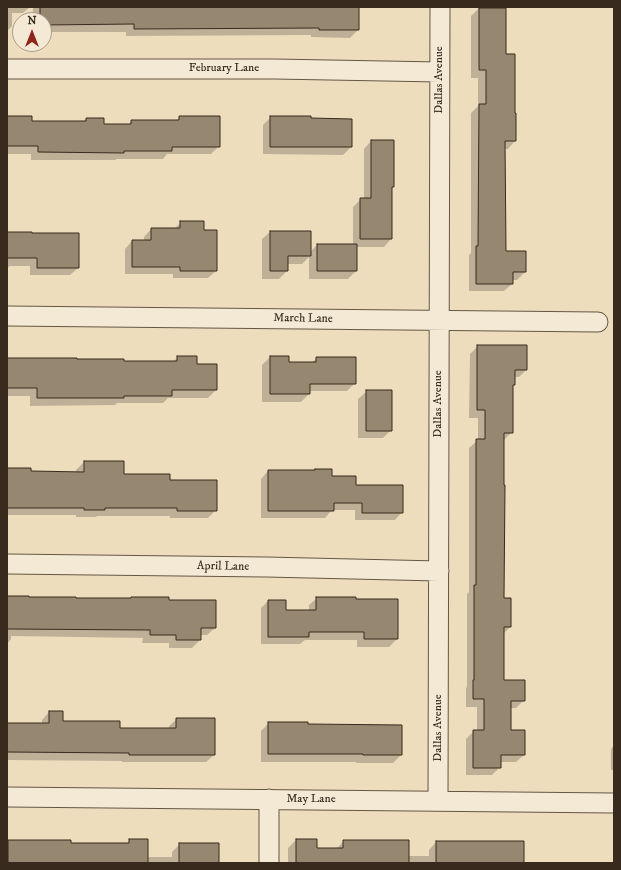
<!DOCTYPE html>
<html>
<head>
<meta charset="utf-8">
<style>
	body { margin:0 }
	#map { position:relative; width:621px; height:870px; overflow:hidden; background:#edddbd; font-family:"IM FELL DW Pica",serif }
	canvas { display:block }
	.frame { position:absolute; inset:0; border:8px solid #382a1d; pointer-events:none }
	.north { position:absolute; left:12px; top:12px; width:40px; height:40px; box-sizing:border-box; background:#f3e9d4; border:1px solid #a89d8b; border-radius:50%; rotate:0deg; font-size:11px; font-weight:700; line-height:16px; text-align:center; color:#382a1d }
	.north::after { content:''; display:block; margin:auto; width:14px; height:18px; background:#8f2418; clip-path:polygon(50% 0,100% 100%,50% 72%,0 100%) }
</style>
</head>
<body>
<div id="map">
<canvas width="621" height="870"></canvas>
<div class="frame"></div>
<div class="north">N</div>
</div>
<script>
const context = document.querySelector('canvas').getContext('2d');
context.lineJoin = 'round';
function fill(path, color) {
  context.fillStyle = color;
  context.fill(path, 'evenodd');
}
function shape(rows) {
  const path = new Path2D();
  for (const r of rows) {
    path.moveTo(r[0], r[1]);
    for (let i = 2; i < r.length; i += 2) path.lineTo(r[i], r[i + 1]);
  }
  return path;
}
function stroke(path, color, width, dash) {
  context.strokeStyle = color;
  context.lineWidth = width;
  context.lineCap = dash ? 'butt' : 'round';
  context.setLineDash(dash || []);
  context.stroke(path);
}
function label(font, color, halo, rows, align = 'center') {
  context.font = font + ' "IM FELL DW Pica",serif';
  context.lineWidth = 3;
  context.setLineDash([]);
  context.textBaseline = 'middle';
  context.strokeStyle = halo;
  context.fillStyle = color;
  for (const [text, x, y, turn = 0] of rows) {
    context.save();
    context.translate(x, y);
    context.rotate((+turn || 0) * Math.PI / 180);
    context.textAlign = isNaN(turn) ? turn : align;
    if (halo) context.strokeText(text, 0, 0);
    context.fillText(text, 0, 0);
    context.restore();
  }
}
fill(shape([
	[7,7,30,7,23,13,12,13,12,26,7,31],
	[33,7,358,7,358,30,350,38,311,37,311,35,126,36,126,32,44,32,44,20,33,20],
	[478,7,505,7,505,55,514,114,515,141,508,149,505,149,505,252,525,272,517,280,512,280,512,284,504,291,469,291,469,255,471,253,471,113,478,106,478,78,471,78,471,16,478,9],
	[7,117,31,122,83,122,86,119,103,125,127,125,132,121,176,121,180,117,219,146,211,154,167,154,163,159,117,159,115,160,31,160,31,154,7,154],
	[271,117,351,147,343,155,263,154,263,125],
	[371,141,393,186,391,188,391,239,384,247,356,247,356,271,348,279,309,279,309,257,302,264,287,264,287,271,279,279,262,279,262,239,270,232,310,252,317,245,353,245,353,207,361,199,364,199,364,149],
	[181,222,203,231,216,271,208,278,173,278,173,274,125,274,125,249,132,241,144,241,144,237,151,229,174,229],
	[7,233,78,268,70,275,30,275,30,266,10,266,7,268],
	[478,346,526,370,519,377,514,377,512,386,512,432,504,440,504,600,510,627,503,634,503,681,524,700,516,708,510,708,510,731,524,755,516,762,500,762,500,767,492,775,466,775,466,739,474,731,477,731,477,707,466,707,466,688,467,687,467,594,469,592,469,448,478,440,478,418,469,418,470,354],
	[270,357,288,363,311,363,317,358,355,383,347,391,309,391,309,394,301,402,262,402,262,365],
	[177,358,196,365,216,365,216,390,208,398,168,398,163,403,117,403,115,405,30,406,30,396,7,396,7,359,123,362,173,362],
	[366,392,391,430,383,438,358,438,358,399],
	[84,462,123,462,123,475,169,481,216,510,208,518,170,518,170,516,97,516,96,517,76,517,76,515,7,515,7,469,30,472,76,473,76,470],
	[268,471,331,477,355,486,402,512,395,520,355,520,355,510,332,510,325,518,261,518,261,479],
	[7,597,75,600,168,601,215,628,207,635,200,635,200,640,192,648,169,648,169,643,142,643,143,638,11,636,11,639,7,644],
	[317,598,397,639,389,647,357,647,357,640,305,640,300,644,261,644,261,608,268,601,285,611,309,611,309,605],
	[49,712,62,722,119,729,169,729,169,726,177,719,214,755,206,762,122,762,122,761,7,760,7,724,42,724,42,720],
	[269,723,307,725,401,726,401,755,393,763,356,763,356,762,261,762,261,731],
	[614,745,614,770,611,770,611,749],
	[130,840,147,857,172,857,172,852,180,844,218,863,7,863,7,842,70,842,70,844,126,844],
	[296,840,316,849,336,849,344,841,408,856,429,856,429,850,436,842,523,863,288,863,288,848]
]), '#0003');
const building = shape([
	[40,7,359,7,359,30,319,30,319,28,134,29,134,24,44,25,44,20,40,20,40,7],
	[479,8,506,8,506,54,515,54,515,113,516,113,516,141,505,141,506,251,526,251,526,272,513,272,513,284,476,284,476,246,478,246,479,104,486,104,486,70,479,70,479,8],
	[7,116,32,116,32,121,86,121,86,118,104,118,104,124,131,124,131,120,179,120,179,116,220,116,220,147,172,147,172,151,124,151,124,153,38,152,38,146,7,146,7,116],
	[270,116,311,116,311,118,352,119,352,147,270,147,270,116],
	[371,140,394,140,394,187,392,187,392,239,360,239,360,198,371,198,371,140],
	[180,221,204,221,204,230,217,230,217,271,180,271,180,267,132,267,132,240,151,240,151,228,180,228,180,221],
	[270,231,311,231,311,256,288,256,288,271,270,271,270,231],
	[7,232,32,232,32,233,79,233,79,268,37,268,37,258,7,258,7,232],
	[317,244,357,244,357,271,317,271,317,244],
	[477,345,527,345,527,370,515,370,515,385,513,385,513,433,504,433,504,485,505,485,504,598,511,598,511,627,504,627,504,680,525,680,525,701,511,701,511,730,525,730,525,755,501,755,501,768,473,768,473,730,484,730,484,699,473,699,473,680,474,680,474,585,476,585,476,439,485,439,485,410,477,410,477,345],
	[177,356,197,356,197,364,217,364,217,390,172,390,172,396,124,396,124,398,37,398,37,388,7,388,7,358,77,358,77,359,124,359,124,361,177,361,177,356],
	[270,356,289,356,289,362,316,362,316,357,356,357,356,384,310,384,310,394,270,394,270,356],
	[366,390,392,390,392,431,366,431,366,390],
	[84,461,124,461,124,474,170,474,170,480,217,480,217,511,177,511,177,508,105,508,105,510,84,510,84,508,7,508,7,468,31,468,31,471,84,472,84,461],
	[315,469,332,469,332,476,356,476,356,485,403,485,403,513,362,513,362,503,334,503,334,511,268,511,268,470,315,470,315,469],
	[7,596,29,596,29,597,76,597,76,598,131,598,131,597,169,597,169,600,216,600,216,628,201,628,201,640,176,640,176,635,150,635,150,630,7,629,7,596],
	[316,597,356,597,356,599,398,599,398,639,364,639,364,632,309,632,309,637,268,637,268,600,286,600,286,610,316,610,316,597],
	[49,711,63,711,63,721,120,721,120,728,176,728,176,718,215,718,215,755,129,755,129,753,7,752,7,723,49,723,49,711],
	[268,722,308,722,308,724,402,725,402,755,363,755,363,754,268,754,268,722],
	[129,839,148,839,148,863,8,863,8,840,71,840,71,843,129,843,129,839],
	[296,839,317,839,317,848,343,848,343,840,409,840,409,863,296,863,296,839],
	[436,841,524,841,524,863,436,863,436,841],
	[179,843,219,843,219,863,179,863,179,843]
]);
fill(building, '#968770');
stroke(building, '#382a1d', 1);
const street = shape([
	[7,69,274,69,440,72],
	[7,316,598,322],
	[7,564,266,567,439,571],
	[7,797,614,803],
	[438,801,440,7],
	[269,863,269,799]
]);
stroke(street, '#655745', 21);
stroke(street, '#f3e9d4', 19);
label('12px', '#382a1d', '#f3e9d4', [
	["February Lane",224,69],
	["Dallas Avenue",440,80,-90],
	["March Lane",303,319,1],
	["Dallas Avenue",439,404,-90],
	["April Lane",223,567,1],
	["Dallas Avenue",439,728,-90],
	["May Lane",311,800]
]);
</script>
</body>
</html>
